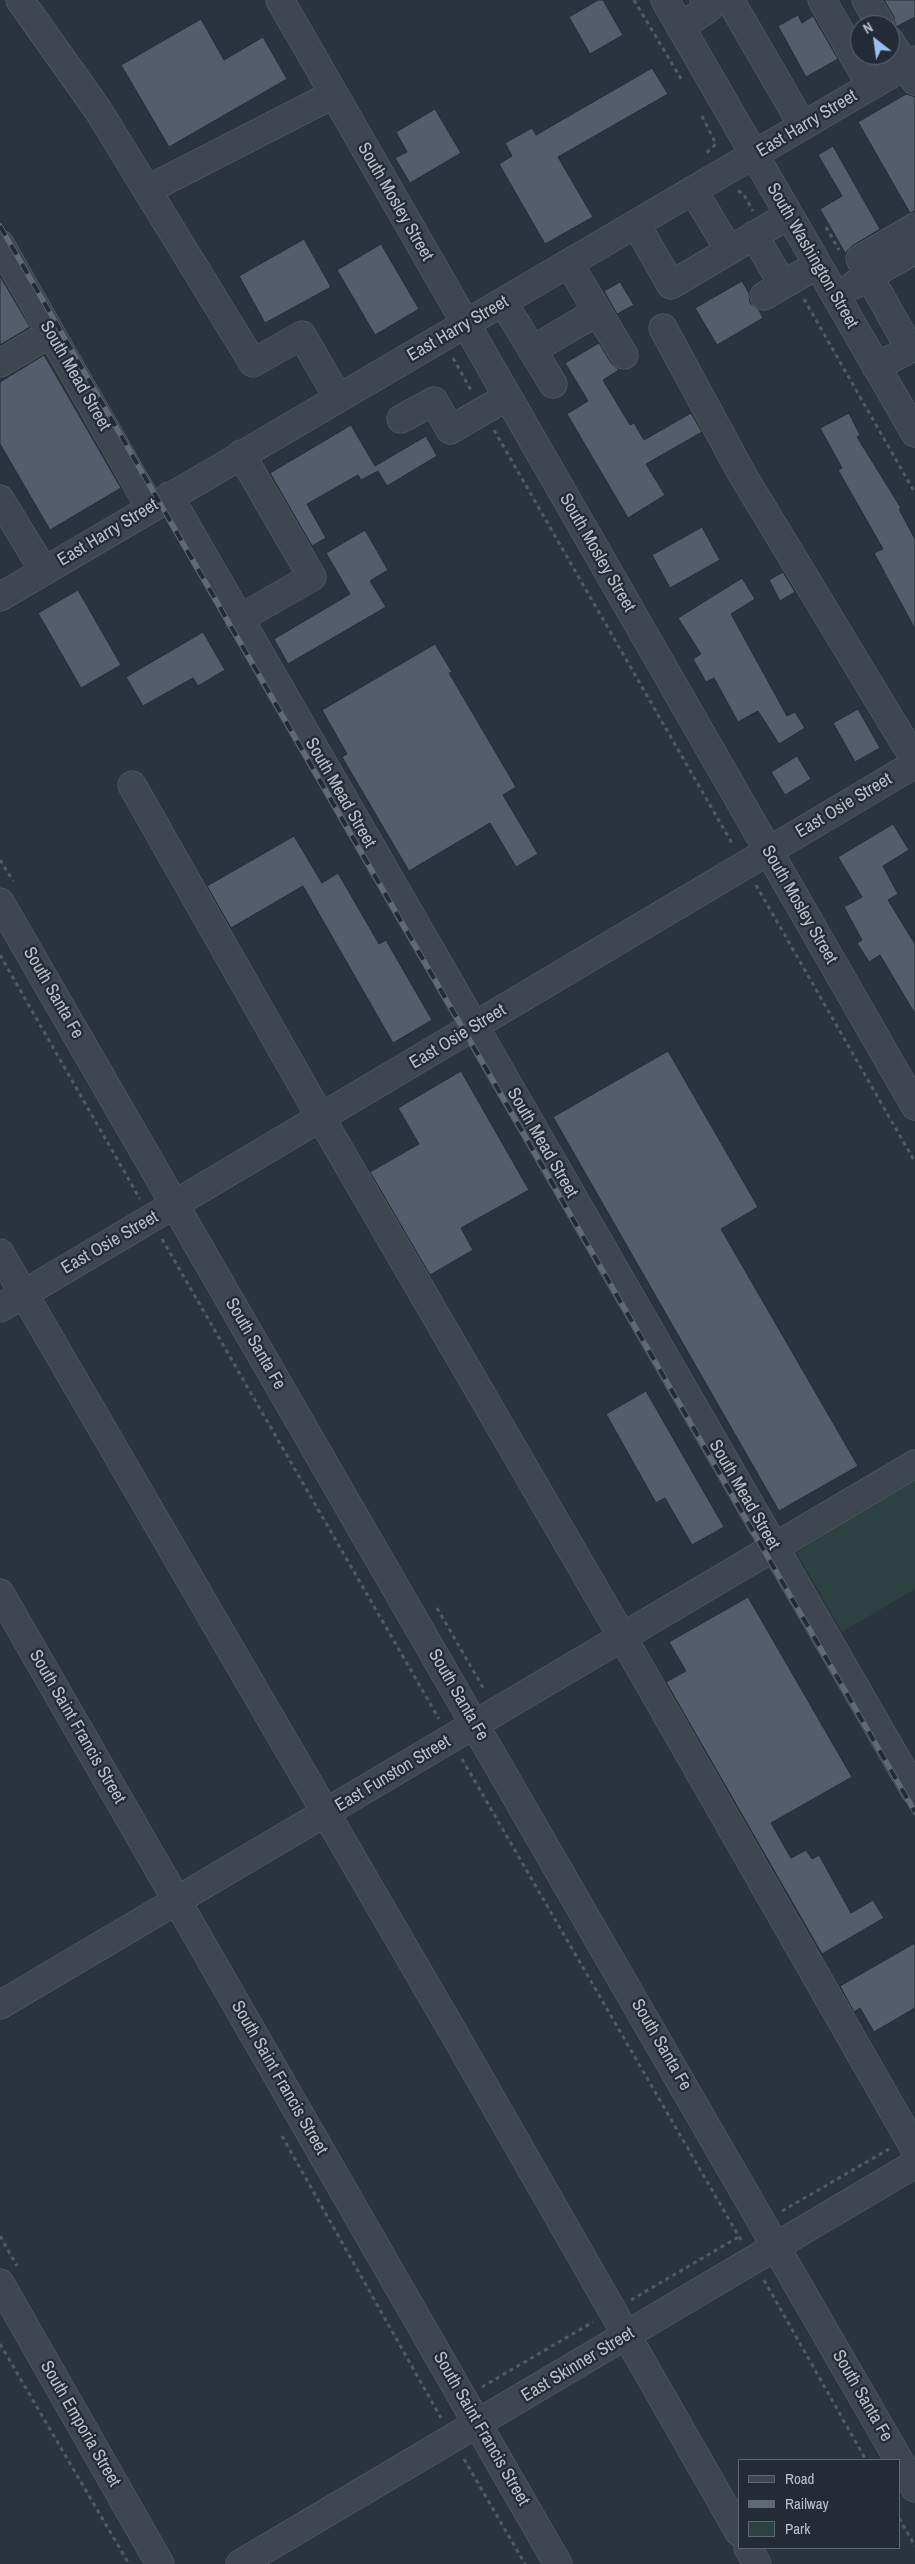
<!DOCTYPE html>
<html>
<head>
<meta charset="utf-8">
<style>
	body { margin:0 }
	#map { position:relative; width:915px; height:2564px; overflow:hidden; background:#2a3440; font-family:"Archivo Narrow",sans-serif }
	canvas { display:block }
	.legend { position:absolute; left:738px; top:2459px; width:162px; height:90px; box-sizing:border-box; background:#222b36; border:1px solid #5f6772; margin:0; padding:6px 9px; list-style:none; font-size:15px; color:#bbc1cb }
	.legend li { display:flex; align-items:center; gap:10px; height:25px }
	.legend b { width:25px; border:1px solid #5f6772 }
	.north { position:absolute; left:850px; top:15px; width:50px; height:50px; box-sizing:border-box; background:#222b36; border:1px solid #5f6772; border-radius:50%; rotate:330deg; font-size:14px; font-weight:700; line-height:20px; text-align:center; color:#bbc1cb }
	.north::after { content:''; display:block; margin:auto; width:18px; height:22px; background:#9cbdee; clip-path:polygon(50% 0,100% 100%,50% 72%,0 100%) }
</style>
</head>
<body>
<div id="map">
<canvas width="915" height="2564"></canvas>
<ul class="legend">
<li><b style="height:6px;background:#3e4651"></b>Road</li>
<li><b style="height:6px;background:#606a77"></b>Railway</li>
<li><b style="height:14px;background:#2d4142"></b>Park</li>
</ul>
<div class="north">N</div>
</div>
<script>
const context = document.querySelector('canvas').getContext('2d');
context.lineJoin = 'round';
function fill(path, color) {
  context.fillStyle = color;
  context.fill(path, 'evenodd');
}
function shape(rows) {
  const path = new Path2D();
  for (const r of rows) {
    path.moveTo(r[0], r[1]);
    for (let i = 2; i < r.length; i += 2) path.lineTo(r[i], r[i + 1]);
  }
  return path;
}
function stroke(path, color, width, dash) {
  context.strokeStyle = color;
  context.lineWidth = width;
  context.lineCap = dash ? 'butt' : 'round';
  context.setLineDash(dash || []);
  context.stroke(path);
}
function label(font, color, halo, rows, align = 'center') {
  context.font = font + ' "Archivo Narrow",sans-serif';
  context.lineWidth = 4.5;
  context.setLineDash([]);
  context.textBaseline = 'middle';
  context.strokeStyle = halo;
  context.fillStyle = color;
  for (const [text, x, y, turn = 0] of rows) {
    context.save();
    context.translate(x, y);
    context.rotate((+turn || 0) * Math.PI / 180);
    context.textAlign = isNaN(turn) ? turn : align;
    if (halo) context.strokeText(text, 0, 0);
    context.fillText(text, 0, 0);
    context.restore();
  }
}
fill(shape([
	[915,1481,915,1589,842,1632,795,1550]
]), '#2d4142');
const building = shape([
	[598,0,603,0,623,35,590,54,569,17,598,0],
	[884,0,915,0,915,17,896,27,894,17,884,0],
	[798,15,802,23,813,16,838,59,806,77,778,26,798,15],
	[201,19,224,60,263,37,287,79,169,147,121,65,201,19],
	[652,68,668,94,558,157,593,217,545,244,499,164,512,156,505,143,532,128,536,135,652,68],
	[906,94,915,97,915,211,910,213,858,122,906,94],
	[435,109,461,153,410,183,395,158,407,152,396,132,435,109],
	[833,146,880,229,852,246,845,253,820,209,842,196,818,155,833,146],
	[304,239,331,287,265,323,239,276,304,239],
	[381,244,419,309,375,335,337,270,381,244],
	[0,276,30,327,0,345,0,276],
	[742,281,749,293,750,303,759,310,763,318,717,345,695,308,742,281],
	[620,282,634,305,617,314,604,291,620,282],
	[599,343,611,363,619,370,603,380,630,425,634,423,644,440,691,413,702,432,646,464,665,495,628,518,567,414,588,401,565,363,599,343],
	[44,355,121,488,50,530,0,444,0,382,44,355],
	[849,413,860,435,857,437,901,508,899,509,915,539,915,629,874,553,883,549,838,470,842,468,820,428,849,413],
	[351,425,375,466,426,436,437,456,387,486,378,471,361,480,358,475,307,504,326,538,312,546,270,473,351,425],
	[702,527,720,560,670,588,652,555,702,527],
	[365,530,388,570,370,581,386,607,288,664,274,639,350,594,326,553,365,530],
	[783,572,795,592,780,601,769,580,783,572],
	[742,578,755,599,731,614,787,716,795,712,805,728,779,744,758,711,738,722,714,678,706,682,693,659,701,654,678,618,742,578],
	[78,590,121,665,81,688,38,613,78,590],
	[203,632,225,670,198,686,193,678,143,706,126,677,203,632],
	[435,644,452,672,449,673,516,787,503,795,538,854,516,867,490,823,409,871,342,757,347,754,322,710,435,644],
	[858,709,880,748,855,762,833,723,858,709],
	[797,756,811,779,785,795,771,772,797,756],
	[893,824,909,850,883,866,898,894,888,900,915,944,915,1014,880,955,869,962,857,943,862,940,844,907,862,897,838,857,893,824],
	[294,836,322,883,338,873,379,944,386,940,432,1020,393,1043,303,886,231,928,207,886,294,836],
	[668,1051,758,1207,721,1229,858,1466,779,1511,553,1117,668,1051],
	[461,1071,529,1190,461,1228,473,1250,430,1275,370,1172,419,1144,398,1108,461,1071],
	[646,1391,724,1527,692,1545,665,1498,656,1503,606,1414,646,1391],
	[748,1597,852,1777,771,1823,791,1858,806,1850,812,1859,819,1855,851,1913,873,1900,884,1918,822,1954,666,1682,686,1671,669,1642,748,1597],
	[915,1943,915,2008,874,2032,860,2008,854,2012,840,1986,915,1943]
]);
fill(building, '#535d6b');
stroke(building, '#242d38', 1);
const minor = shape([
	[20,0,98,110,253,363,302,335,338,398],
	[280,0,915,1106],
	[665,0,915,433],
	[730,0,803,126],
	[822,0,871,86],
	[866,0,881,25],
	[680,27,709,8,704,0],
	[890,41,915,81],
	[147,190,334,94],
	[693,190,729,250],
	[636,224,671,285,789,215],
	[754,235,783,285],
	[0,244,150,507],
	[569,264,624,355],
	[854,285,869,276,860,259,915,227],
	[764,296,817,265],
	[503,302,553,384],
	[663,328,742,474,915,760],
	[532,350,597,312],
	[0,363,51,333],
	[876,367,910,349,869,276,915,250],
	[401,419,434,401,450,430,507,397],
	[169,496,915,1791],
	[0,499,44,571],
	[0,597,915,60],
	[239,619,312,577,241,454],
	[132,785,321,1118,623,1638,915,2149],
	[0,902,915,2488],
	[0,1253,452,2030,739,2532],
	[0,1308,915,764],
	[0,1593,558,2564],
	[0,2005,915,1464],
	[0,2283,160,2564],
	[748,2548,757,2564],
	[240,2564,915,2164]
]);
stroke(minor, '#5c646e', 29);
stroke(shape([
	[634,0,683,82],
	[702,116,716,144,705,154],
	[738,191,743,193,753,211],
	[826,227,839,250],
	[804,299,915,493],
	[453,358,472,392],
	[494,430,733,845],
	[0,860,13,881],
	[756,885,915,1162],
	[0,955,140,1199],
	[162,1239,439,1719],
	[437,1608,485,1691],
	[462,1759,741,2240],
	[282,2136,441,2418],
	[782,2211,889,2149],
	[0,2236,17,2266],
	[764,2280,866,2460],
	[631,2300,740,2236],
	[0,2344,129,2564],
	[482,2387,593,2322],
	[464,2459,525,2564],
	[899,2518,915,2546]
]), '#4c5e60', 3, [4, 4]);
stroke(minor, '#3e4651', 28);
const rail = shape([
	[0,226,915,1812]
]);
stroke(rail, '#606a77', 5.5);
stroke(rail, '#222b36', 4, [11]);
label('18px', '#bbc1cb', '#222b36', [
	["East Harry Street",807,124,-31],
	["South Mosley Street",395,202,60],
	["South Washington Street",812,256,60],
	["East Harry Street",458,329,-30],
	["South Mead Street",75,376,60],
	["East Harry Street",108,533,-31],
	["South Mosley Street",597,553,60],
	["South Mead Street",340,793,60],
	["East Osie Street",844,806,-31],
	["South Mosley Street",799,905,60],
	["South Santa Fe",53,993,60],
	["East Osie Street",458,1037,-31],
	["South Mead Street",542,1143,60],
	["East Osie Street",110,1243,-30],
	["South Santa Fe",255,1344,60],
	["South Mead Street",744,1495,60],
	["South Santa Fe",458,1695,60],
	["South Saint Francis Street",77,1727,60],
	["East Funston Street",393,1774,-31],
	["South Santa Fe",661,2045,60],
	["South Saint Francis Street",279,2078,60],
	["East Skinner Street",578,2365,-31],
	["South Santa Fe",862,2396,60],
	["South Emporia Street",80,2424,60],
	["South Saint Francis Street",481,2429,60]
]);
</script>
</body>
</html>
